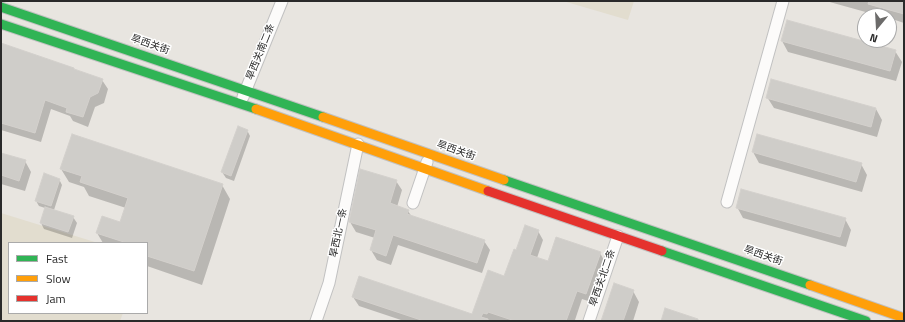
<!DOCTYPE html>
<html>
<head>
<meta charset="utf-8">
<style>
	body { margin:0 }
	#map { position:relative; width:905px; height:322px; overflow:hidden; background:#e8e5e0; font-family:"Titillium Web",sans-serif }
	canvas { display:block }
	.frame { position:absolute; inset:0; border:2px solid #2a2a2a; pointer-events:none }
	.legend { position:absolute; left:8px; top:242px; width:140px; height:72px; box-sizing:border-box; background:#fff; border:1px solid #aaa; margin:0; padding:5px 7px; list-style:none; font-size:12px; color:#2a2a2a }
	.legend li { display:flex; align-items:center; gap:8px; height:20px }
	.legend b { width:20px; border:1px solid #aaa }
	.north { position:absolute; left:857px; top:8px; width:40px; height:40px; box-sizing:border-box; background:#fff; border:1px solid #aaa; border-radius:50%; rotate:198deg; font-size:11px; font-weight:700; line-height:16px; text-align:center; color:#2a2a2a }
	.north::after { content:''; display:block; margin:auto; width:14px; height:18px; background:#6c6b6a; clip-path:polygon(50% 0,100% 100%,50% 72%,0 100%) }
</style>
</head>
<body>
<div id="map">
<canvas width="905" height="322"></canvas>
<div class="frame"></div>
<ul class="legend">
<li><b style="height:5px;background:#30b455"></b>Fast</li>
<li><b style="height:5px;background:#ff9f0a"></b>Slow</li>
<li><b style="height:5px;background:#e5322d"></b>Jam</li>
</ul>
<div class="north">N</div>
</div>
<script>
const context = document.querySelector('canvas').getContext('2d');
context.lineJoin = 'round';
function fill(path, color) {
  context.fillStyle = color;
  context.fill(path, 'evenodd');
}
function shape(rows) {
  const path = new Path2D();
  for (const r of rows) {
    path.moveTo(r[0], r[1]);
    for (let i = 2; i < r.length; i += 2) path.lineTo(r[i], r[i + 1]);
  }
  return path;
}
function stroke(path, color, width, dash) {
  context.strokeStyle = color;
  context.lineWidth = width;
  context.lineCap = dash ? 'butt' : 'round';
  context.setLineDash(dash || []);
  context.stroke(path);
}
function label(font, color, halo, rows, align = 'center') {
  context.font = font + ' "Titillium Web","Noto Sans SC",sans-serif';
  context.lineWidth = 3;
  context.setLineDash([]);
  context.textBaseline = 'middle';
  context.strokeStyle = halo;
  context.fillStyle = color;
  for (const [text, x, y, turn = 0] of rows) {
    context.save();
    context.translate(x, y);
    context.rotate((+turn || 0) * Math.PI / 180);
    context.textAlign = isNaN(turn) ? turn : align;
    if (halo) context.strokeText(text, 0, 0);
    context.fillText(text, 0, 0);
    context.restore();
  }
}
fill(shape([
	[563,1,634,1,628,20],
	[1,213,98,243,9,243,9,313,123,313,120,321,1,321]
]), '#e2ddcf');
fill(shape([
	[826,1,904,1,904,23,889,18,889,16,880,16],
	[782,41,895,51,902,62,896,81,788,52],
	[1,44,102,80,108,89,104,103,95,107,88,127,73,121,70,116,51,109,41,142,1,130],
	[767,97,876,109,882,120,877,137,774,108],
	[247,130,250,136,234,181,226,178,222,172],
	[757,135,861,164,867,175,862,192,759,163,753,152],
	[1,154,25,161,31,172,25,191,1,184],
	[61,169,222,185,230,199,202,285,147,266,147,243,103,243,97,233,121,223,126,208,89,196,84,187,69,182],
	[361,170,396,181,402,190,397,207,408,211,412,217,484,241,490,250,482,273,398,245,391,265,377,260,371,250,375,238,356,232,350,222],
	[59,179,62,185,54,210,73,217,77,223,72,238,44,229,41,223,45,208,39,206,36,201],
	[737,207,845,219,851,230,846,247,743,218],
	[538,231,543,240,537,258,548,262,600,253,605,262,591,302,582,299,575,320,576,321,495,321,493,320,493,321,404,321,359,306,353,297,473,315,505,277,517,252],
	[633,291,639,302,633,321,602,321]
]), '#0003');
const building = shape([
	[869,1,904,1,904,14,868,4,869,1],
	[787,20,896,50,890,71,781,41,787,20],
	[1,43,74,68,74,69,103,79,98,93,90,97,83,117,66,112,67,108,45,100,35,133,1,123,1,43],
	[771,79,876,108,871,127,766,98,771,79],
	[238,126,248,130,231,176,221,172,238,126],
	[72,134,223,184,194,271,147,256,147,243,127,243,96,233,102,216,120,222,128,198,80,182,82,176,60,169,72,134],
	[757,134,862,163,856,182,752,152,757,134],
	[1,153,26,160,19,181,1,175,1,153],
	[360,169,397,180,390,203,409,210,407,214,485,240,477,263,393,235,386,256,370,250,376,230,349,222,360,169],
	[44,173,60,179,51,206,35,201,44,173],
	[741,189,846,218,840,237,736,208,741,189],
	[45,207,74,216,68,232,40,223,45,207],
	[525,225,539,230,530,255,548,261,556,237,601,252,586,294,577,291,566,321,515,321,488,312,487,314,483,313,481,317,488,319,488,321,424,321,352,297,359,276,472,314,488,270,504,276,514,249,516,250,525,225],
	[614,283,634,290,623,321,601,321,614,283],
	[665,308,698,319,698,321,661,321,665,308]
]);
fill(building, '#cfcdc9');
stroke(building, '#d3d0cc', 1);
const street = shape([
	[243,97,282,1],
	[727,202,783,1],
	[413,203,427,162],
	[316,321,329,283,358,144],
	[589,321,618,236]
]);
const fast = shape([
	[1,7,323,117],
	[1,24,256,109],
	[504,180,810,285],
	[662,251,866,321]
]);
const slow = shape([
	[256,109,488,191],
	[323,117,504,180],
	[810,285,904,318]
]);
const jam = shape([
	[488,191,662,251]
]);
stroke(street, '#c1c1c1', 13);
stroke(fast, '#c1c1c1', 11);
stroke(slow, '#c1c1c1', 11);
stroke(jam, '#c1c1c1', 11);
stroke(street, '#fcfbfa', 11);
stroke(fast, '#30b455', 9);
stroke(slow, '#ff9f0a', 9);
stroke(jam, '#e5322d', 9);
label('10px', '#2a2a2a', '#fff', [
	["旱西关街",150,45,19],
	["旱西关南二条",261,52,-68],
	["旱西关街",456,151,19],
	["旱西北一条",339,233,-78],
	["旱西关街",763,256,19],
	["旱西关北二条",603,278,-71]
]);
</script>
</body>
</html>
